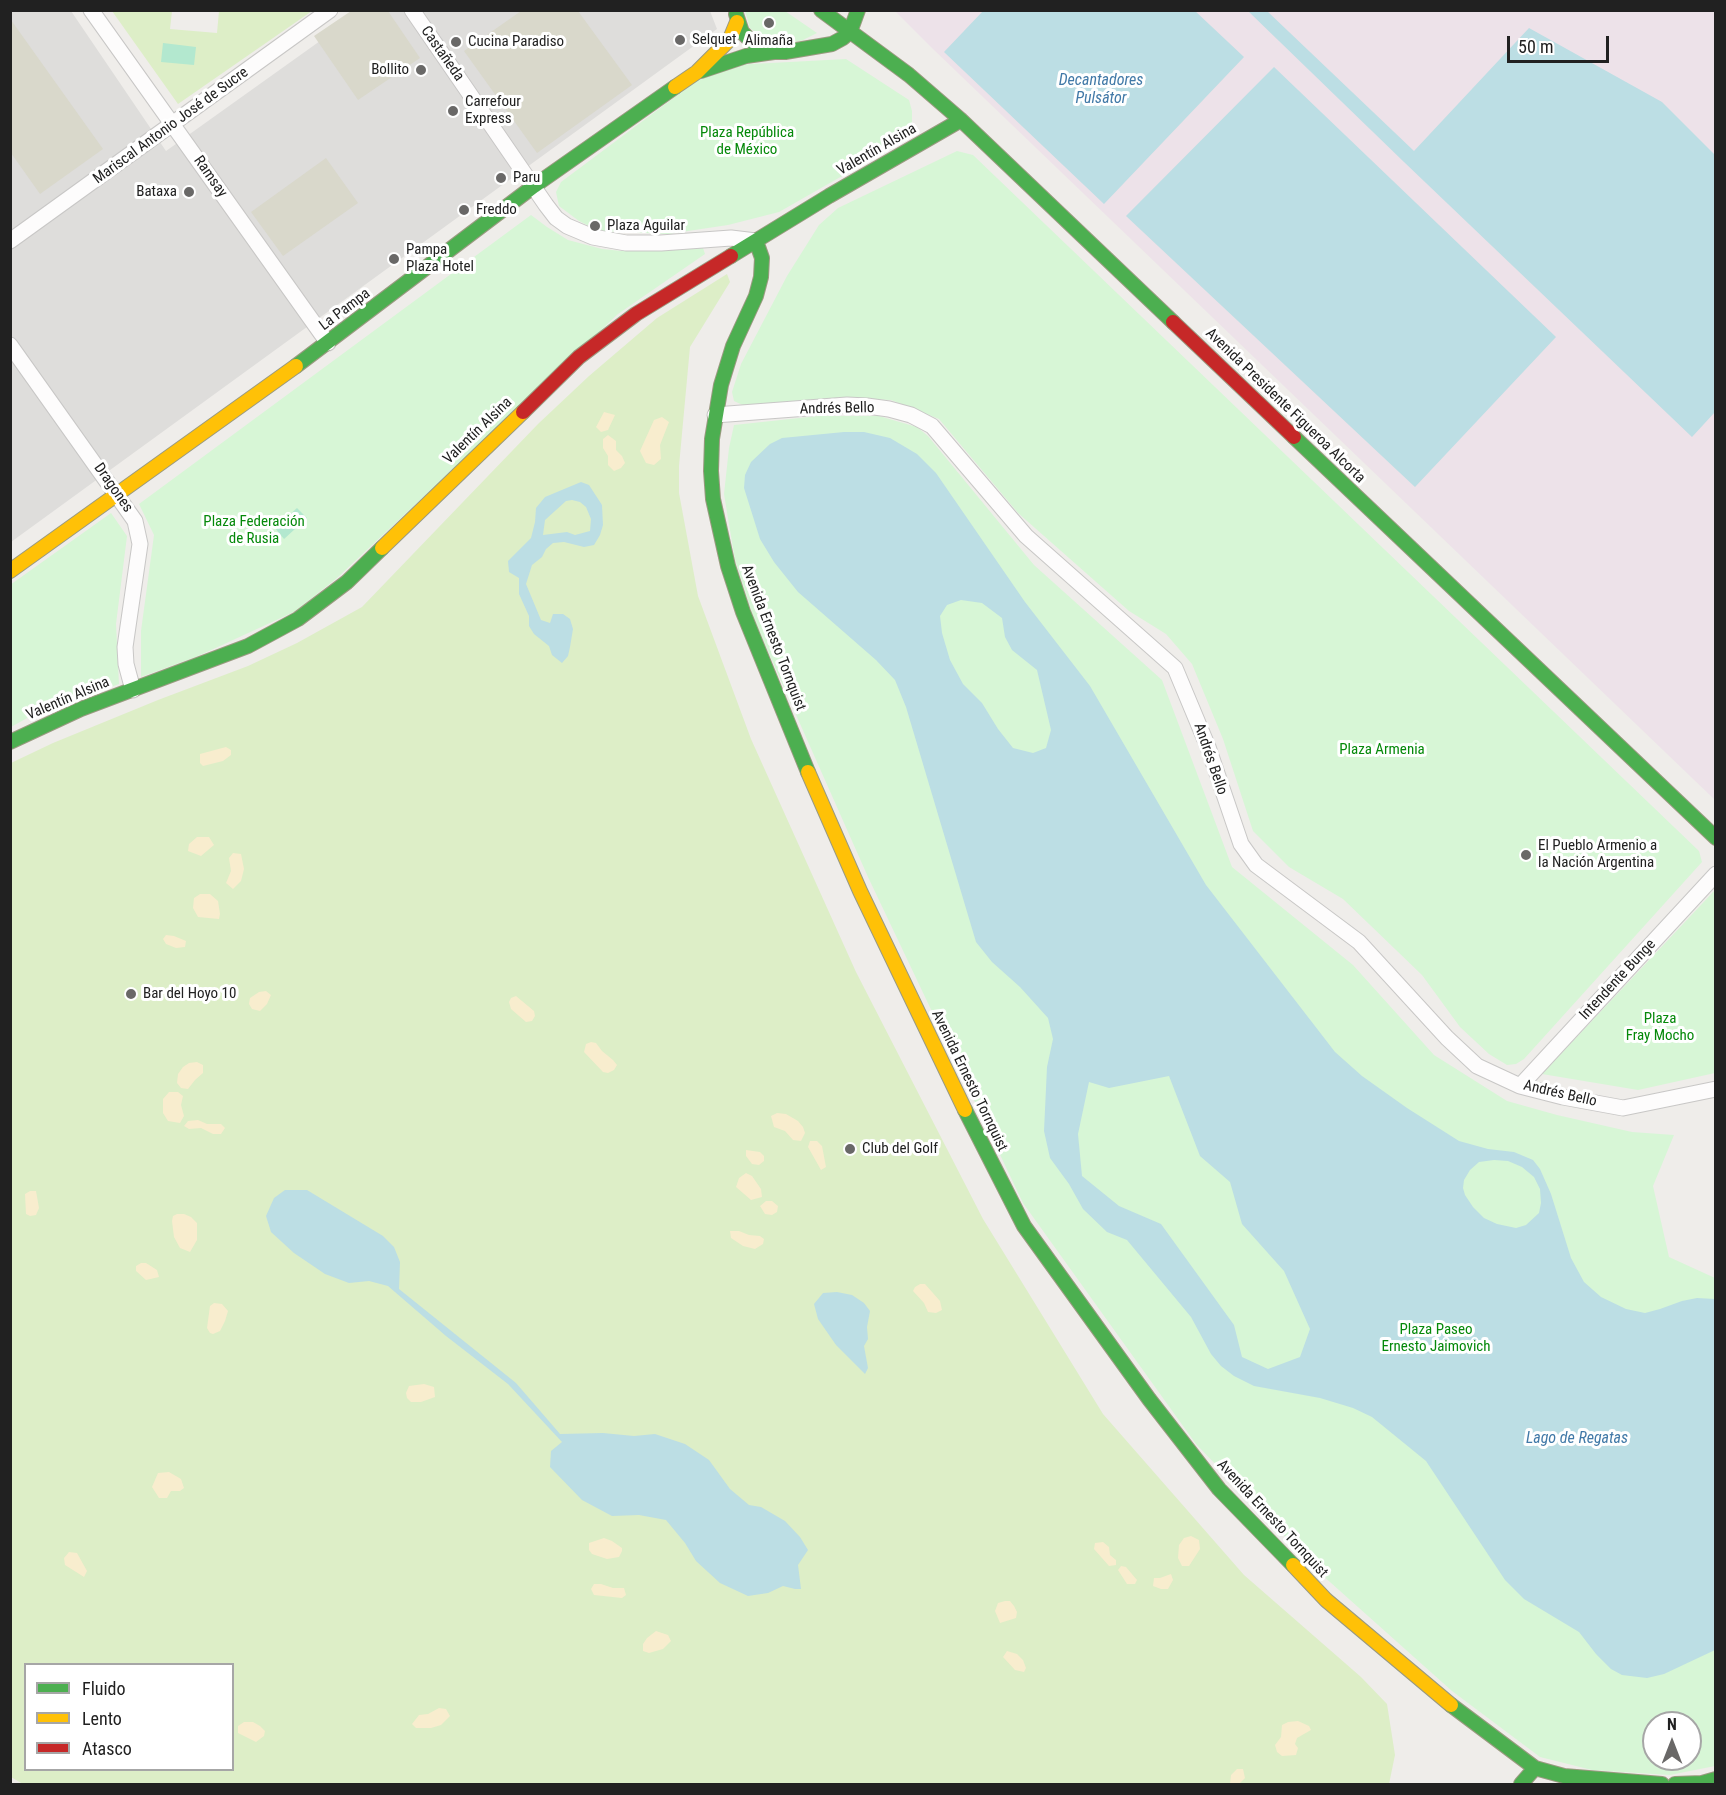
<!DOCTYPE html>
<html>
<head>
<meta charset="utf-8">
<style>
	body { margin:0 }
	#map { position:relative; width:1726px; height:1795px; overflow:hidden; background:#efedea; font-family:"Roboto Condensed",sans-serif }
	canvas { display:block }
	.frame { position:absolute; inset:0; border:12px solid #212121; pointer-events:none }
	.legend { position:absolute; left:24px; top:1663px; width:210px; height:108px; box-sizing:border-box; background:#fff; border:2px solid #a6a6a6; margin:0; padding:8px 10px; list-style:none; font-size:18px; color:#212121 }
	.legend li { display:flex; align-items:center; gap:12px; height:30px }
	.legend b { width:30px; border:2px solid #a6a6a6 }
	.north { position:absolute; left:1642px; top:1711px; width:60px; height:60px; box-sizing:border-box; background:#fff; border:2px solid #a6a6a6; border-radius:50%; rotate:0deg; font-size:16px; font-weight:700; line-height:24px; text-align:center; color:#212121 }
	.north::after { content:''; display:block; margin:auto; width:21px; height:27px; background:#696867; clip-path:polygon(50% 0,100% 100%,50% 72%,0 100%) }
	.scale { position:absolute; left:1507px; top:36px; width:102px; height:27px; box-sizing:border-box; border:3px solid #212121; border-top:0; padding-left:8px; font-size:18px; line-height:21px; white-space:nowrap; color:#212121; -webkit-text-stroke:4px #fff; paint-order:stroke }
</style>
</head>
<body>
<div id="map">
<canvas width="1726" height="1795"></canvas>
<div class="frame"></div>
<ul class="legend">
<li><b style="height:8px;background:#4caf50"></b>Fluido</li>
<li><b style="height:8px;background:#ffc107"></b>Lento</li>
<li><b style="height:8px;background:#c62828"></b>Atasco</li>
</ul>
<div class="north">N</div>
<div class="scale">50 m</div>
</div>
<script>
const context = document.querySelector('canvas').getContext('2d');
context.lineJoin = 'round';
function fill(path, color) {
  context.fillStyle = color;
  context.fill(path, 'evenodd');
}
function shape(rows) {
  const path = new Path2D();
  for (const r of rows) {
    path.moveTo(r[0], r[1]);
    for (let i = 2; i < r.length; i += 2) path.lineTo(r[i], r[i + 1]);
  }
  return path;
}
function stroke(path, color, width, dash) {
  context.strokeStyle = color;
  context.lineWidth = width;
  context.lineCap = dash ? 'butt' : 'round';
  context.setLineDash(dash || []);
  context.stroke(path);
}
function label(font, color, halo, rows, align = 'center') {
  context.font = font + ' "Roboto Condensed",sans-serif';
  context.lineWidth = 6;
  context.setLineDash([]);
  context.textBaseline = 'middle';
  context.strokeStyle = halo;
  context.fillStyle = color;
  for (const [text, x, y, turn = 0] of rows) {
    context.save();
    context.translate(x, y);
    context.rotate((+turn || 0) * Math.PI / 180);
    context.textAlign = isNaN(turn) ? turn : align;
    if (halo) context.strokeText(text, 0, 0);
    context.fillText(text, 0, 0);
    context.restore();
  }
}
fill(shape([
	[11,11,71,11,166,151,362,11,710,11,717,29,11,542]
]), '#dedddb');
fill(shape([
	[895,11,1715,11,1715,800,932,48]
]), '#ede2e9');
fill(shape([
	[351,11,388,11,420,58,358,100,314,36],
	[521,11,578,11,632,85,537,153,464,51],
	[11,20,103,149,40,194,11,153],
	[326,158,358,203,283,256,251,212]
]), '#d9d8cb');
fill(shape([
	[112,11,172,11,170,29,217,33,219,11,312,11,178,104],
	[727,274,730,282,690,347,679,466,679,493,698,596,751,739,856,972,983,1219,1103,1414,1244,1575,1361,1677,1387,1704,1395,1755,1389,1784,23,1784,11,1777,11,763,53,743,158,700,248,666,297,643,362,607,538,424,589,376,657,318],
	[26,1664,232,1664,232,1770,26,1770]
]), '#ddeec7');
fill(shape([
	[604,412,615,415,608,430,601,432,596,427],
	[662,417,669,422,660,445,661,459,654,465,646,463,640,451,654,420],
	[608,435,616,441,616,450,622,456,625,463,621,468,614,471,608,465,608,456,603,448,603,439],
	[226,747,231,750,231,755,223,761,203,766,200,763,200,754],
	[197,837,209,837,214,845,201,856,188,851,189,844],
	[233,853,241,854,244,869,241,881,233,889,226,883,231,871,229,858],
	[200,894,210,894,218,901,220,914,219,919,198,917,193,908,194,898],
	[166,935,174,936,186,941,185,947,176,948,166,944,163,939],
	[266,991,271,995,267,1004,260,1011,252,1009,249,1004,250,998,259,992],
	[516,996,534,1011,535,1016,532,1021,526,1022,511,1009,509,1002,511,998],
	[591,1042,596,1043,602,1051,613,1060,617,1065,614,1070,608,1073,603,1072,584,1052,586,1044],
	[197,1062,203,1065,203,1073,195,1080,188,1089,181,1088,177,1083,178,1074,183,1067,189,1063],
	[169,1092,178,1092,183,1096,181,1105,184,1116,180,1123,168,1121,163,1113,163,1099],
	[777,1113,786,1114,798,1121,803,1127,805,1133,801,1141,793,1140,785,1131,774,1127,771,1116],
	[198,1120,207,1124,221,1124,225,1128,221,1134,213,1134,201,1128,189,1129,184,1126,188,1121],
	[810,1141,817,1141,822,1146,826,1167,821,1170,808,1147],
	[746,1150,760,1152,764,1156,764,1161,759,1165,752,1164,746,1156],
	[746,1173,752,1176,761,1189,762,1197,751,1200,736,1187,739,1178],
	[30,1191,36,1191,39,1208,36,1215,30,1216,26,1214,25,1194],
	[766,1201,772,1201,778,1206,777,1212,772,1215,765,1214,760,1206],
	[177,1214,184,1214,191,1217,197,1223,197,1240,190,1252,180,1248,174,1237,172,1221,173,1216],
	[730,1231,739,1231,749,1235,760,1236,764,1239,763,1244,755,1249,743,1246,731,1238],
	[141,1263,146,1263,157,1270,159,1277,146,1280,136,1271,136,1266],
	[920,1284,925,1284,940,1301,942,1310,936,1313,928,1312,924,1303,913,1291,915,1287],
	[214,1303,222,1304,228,1311,225,1321,220,1331,213,1334,210,1333,207,1328,210,1306],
	[424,1384,434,1387,435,1397,421,1402,411,1402,407,1398,406,1393,409,1386],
	[169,1472,181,1479,184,1488,180,1491,171,1491,167,1498,159,1498,152,1487,158,1473],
	[1191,1536,1199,1540,1200,1549,1189,1566,1182,1566,1178,1558,1179,1545,1184,1538],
	[604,1538,612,1541,622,1548,622,1551,619,1557,607,1559,592,1554,589,1550,589,1543],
	[1103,1542,1109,1547,1110,1555,1116,1560,1116,1565,1109,1566,1094,1549,1095,1543],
	[69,1552,77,1553,87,1571,84,1577,65,1565,64,1558],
	[1121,1566,1126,1567,1137,1580,1135,1584,1127,1584,1118,1570],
	[1171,1574,1173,1580,1168,1589,1161,1589,1153,1586,1154,1578,1160,1578],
	[594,1584,601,1584,613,1588,624,1588,626,1595,622,1598,594,1595,591,1589],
	[1005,1601,1010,1601,1014,1606,1017,1612,1016,1618,1000,1623,995,1611,998,1603],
	[656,1631,668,1635,671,1641,663,1649,649,1653,643,1651,643,1644,647,1638],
	[1007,1651,1017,1654,1023,1660,1026,1668,1024,1672,1015,1670,1003,1657],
	[439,1708,446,1709,450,1716,441,1725,431,1728,416,1728,412,1724,419,1715,428,1714],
	[1298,1721,1309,1726,1311,1730,1297,1738,1295,1744,1298,1748,1296,1755,1282,1756,1277,1752,1275,1745,1281,1737,1282,1725,1288,1722],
	[244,1722,253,1722,260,1726,265,1731,264,1736,256,1742,238,1733,238,1726],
	[1237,1769,1243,1769,1245,1778,1240,1783,1230,1784,1231,1775]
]), '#f8edce');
fill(shape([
	[745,11,785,11,817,33,801,41,780,45,764,40,750,28],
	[846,59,909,100,912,111,912,131,893,147,779,212,728,225,668,234,599,231,579,221,559,206,556,192,561,182,703,76,733,65],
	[957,151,973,155,1699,851,1702,862,1524,1059,1516,1064,1507,1065,1489,1054,1460,1027,1422,975,1343,899,1289,867,1253,831,1223,739,1192,664,1166,634,1129,611,1018,513,939,419,891,400,835,398,795,401,749,408,734,401,732,392,741,364,787,276,819,225,838,208],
	[531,215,547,227,568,240,602,249,622,251,703,248,705,254,618,314,337,578,296,611,196,657,141,677,141,631,154,535,139,504],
	[818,416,879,416,917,427,928,436,1034,565,1162,680,1232,867,1353,965,1434,1055,1507,1101,1557,1115,1632,1132,1674,1135,1653,1186,1669,1257,1715,1278,1715,1766,1670,1775,1592,1770,1540,1757,1452,1691,1321,1574,1196,1444,1023,1203,868,877,754,620,735,560,724,494,729,448,734,425],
	[1654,1723,1690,1723,1690,1759,1654,1759],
	[111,513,127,536,116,624,119,684,29,717,11,727,10,585],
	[1715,890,1715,1073,1638,1090,1542,1074]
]), '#d7f6d6');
fill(shape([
	[163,43,196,47,194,65,161,62],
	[297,508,307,518,284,539,275,528]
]), '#b3e8cf');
fill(shape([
	[1194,10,1244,57,1104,204,944,52,983,11],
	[1248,11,1267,11,1414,151,1529,28,1662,102,1715,155,1715,412,1692,437,1404,162],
	[1274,67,1556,337,1415,487,1126,216],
	[844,432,864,432,890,438,917,454,936,473,1025,602,1090,686,1206,885,1335,1052,1362,1076,1407,1108,1459,1141,1488,1149,1514,1152,1533,1160,1540,1169,1551,1194,1571,1258,1584,1282,1601,1297,1626,1309,1645,1313,1660,1309,1682,1301,1697,1298,1715,1299,1715,1650,1664,1674,1647,1678,1622,1675,1611,1669,1596,1654,1579,1632,1524,1599,1505,1580,1426,1461,1372,1417,1353,1408,1320,1398,1254,1386,1234,1376,1221,1366,1211,1354,1191,1317,1127,1240,1107,1232,1083,1209,1069,1184,1050,1158,1044,1131,1047,1067,1053,1039,1048,1018,1020,987,992,962,976,942,906,707,895,680,876,660,798,592,774,562,760,539,744,488,745,475,751,462,770,444,782,438],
	[961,600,982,603,1002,618,1005,637,1012,650,1037,670,1051,730,1046,748,1033,753,1013,748,998,729,982,703,963,684,950,660,942,633,940,616,947,605],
	[1169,1076,1200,1156,1230,1182,1242,1224,1284,1271,1310,1329,1300,1357,1268,1369,1242,1357,1234,1325,1161,1224,1119,1206,1082,1176,1078,1134,1089,1082,1109,1088],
	[1494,1160,1508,1161,1522,1167,1534,1177,1540,1189,1541,1203,1539,1213,1526,1225,1516,1228,1497,1224,1484,1218,1473,1207,1465,1195,1463,1188,1464,1180,1470,1170,1479,1162],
	[581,482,589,485,602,505,603,525,600,535,594,545,584,547,564,542,553,543,546,549,542,557,532,565,526,584,541,620,550,623,553,614,563,614,570,619,573,629,570,647,568,656,562,663,552,655,549,646,534,634,529,626,529,616,519,594,519,578,509,572,508,561,531,538,535,522,536,508,545,497],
	[572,500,580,502,586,507,591,519,590,531,575,535,567,532,543,535,545,520,566,501],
	[285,1190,307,1190,383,1236,394,1247,400,1262,399,1289,516,1383,560,1434,603,1433,634,1436,655,1434,685,1444,709,1460,730,1489,749,1505,761,1507,785,1521,800,1537,808,1550,798,1565,801,1589,795,1589,783,1586,768,1593,748,1596,720,1583,696,1561,685,1543,666,1520,639,1515,612,1516,582,1500,550,1467,551,1451,562,1442,508,1384,446,1336,388,1286,369,1281,349,1283,325,1274,294,1253,271,1232,266,1216,274,1198],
	[837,1292,852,1295,864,1303,870,1311,867,1327,868,1339,864,1346,868,1368,865,1374,836,1345,818,1319,814,1304,823,1293]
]), '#bcdee4');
const street = shape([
	[91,10,328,343],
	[412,10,546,205,556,218,567,226,593,237,626,243,661,243,731,238,756,241],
	[10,241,330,10],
	[10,345,135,521,140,544,125,647,126,664,133,690],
	[715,415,847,405,867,406,889,409,911,415,932,426,1026,536,1175,668,1208,747,1241,844,1256,865,1359,942,1447,1038,1477,1066,1520,1086,1563,1097,1623,1108,1716,1089],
	[1520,1086,1716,874]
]);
const fast = shape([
	[821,10,909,75,961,120,1173,322],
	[736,14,742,32,750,40,761,48,774,52,785,52,832,44,843,38,850,32,858,10],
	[701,71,746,56,774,52],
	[756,241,762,258,761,277,756,296,733,346,721,385,712,439,711,471,713,499,728,566,743,612,808,772],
	[731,256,829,196,961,120],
	[296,366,534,186,675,87],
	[1294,437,1716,838],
	[10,742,81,709,248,646,298,619,347,582,382,548],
	[965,1110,1024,1226,1149,1399,1219,1489,1293,1565],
	[1451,1705,1535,1768,1564,1776,1662,1784],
	[1521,1784,1535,1768],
	[1675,1784,1702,1783,1716,1779]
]);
const slow = shape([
	[675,87,697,72,730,39,737,22],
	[382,548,523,412],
	[10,571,296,366],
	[808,772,860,891,965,1110],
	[1293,1565,1326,1600,1451,1705]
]);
const jam = shape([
	[1173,322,1294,437],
	[523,412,579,357,636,314,731,256]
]);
stroke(street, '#c8c7c6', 17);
stroke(fast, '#9a9a80', 16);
stroke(slow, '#9a9a80', 16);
stroke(jam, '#9a9a80', 16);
stroke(street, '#fdfcfc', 15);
stroke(fast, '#4caf50', 14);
stroke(slow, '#ffc107', 14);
stroke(jam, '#c62828', 14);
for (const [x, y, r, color] of [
	[769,23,6,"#696867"],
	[680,40,6,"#696867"],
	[456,42,6,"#696867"],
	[421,70,6,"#696867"],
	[453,111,6,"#696867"],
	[501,178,6,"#696867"],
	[189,192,6,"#696867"],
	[464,210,6,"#696867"],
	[595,226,6,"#696867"],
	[394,259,6,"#696867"],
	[1526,855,6,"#696867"],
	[131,994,6,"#696867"],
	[850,1149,6,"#696867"]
]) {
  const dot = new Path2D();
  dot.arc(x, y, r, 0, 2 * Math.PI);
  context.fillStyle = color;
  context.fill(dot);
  stroke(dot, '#fff', 2);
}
label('15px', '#212121', '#fff', [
	["Selquet",692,40],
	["Alimaña",769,41,"center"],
	["Cucina Paradiso",468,42],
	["Bollito",409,70,"right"],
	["Carrefour",465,102],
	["Express",465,119],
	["Paru",513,178],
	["Bataxa",177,192,"right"],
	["Freddo",476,210],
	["Plaza Aguilar",607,226],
	["Pampa",406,250],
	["Plaza Hotel",406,267],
	["El Pueblo Armenio a",1538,846],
	["la Nación Argentina",1538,863],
	["Bar del Hoyo 10",143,994],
	["Club del Golf",862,1149]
], 'left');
label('15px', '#212121', '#fff', [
	["Castañeda",442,54,55],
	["Mariscal Antonio José de Sucre",171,126,-36],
	["Valentín Alsina",877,150,-30],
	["Ramsay",210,177,55],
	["La Pampa",345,310,-37],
	["Avenida Presidente Figueroa Alcorta",1285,406,44],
	["Andrés Bello",837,409,-1],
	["Valentín Alsina",478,431,-44],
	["Dragones",113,488,55],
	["Avenida Ernesto Tornquist",773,638,69],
	["Valentín Alsina",68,699,-23],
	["Andrés Bello",1210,759,71],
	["Intendente Bunge",1618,980,-47],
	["Avenida Ernesto Tornquist",969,1081,64],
	["Andrés Bello",1560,1094,13],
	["Avenida Ernesto Tornquist",1272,1519,47]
]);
label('15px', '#05890a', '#fff', [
	["Plaza República",747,133],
	["de México",747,150],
	["Plaza Federación",254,522],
	["de Rusia",254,539],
	["Plaza Armenia",1382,750],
	["Plaza",1660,1019],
	["Fray Mocho",1660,1036],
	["Plaza Paseo",1436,1330],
	["Ernesto Jaimovich",1436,1347]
]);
label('italic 16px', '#4179a7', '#fff', [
	["Decantadores",1101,81],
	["Pulsátor",1101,99],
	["Lago de Regatas",1577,1439]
]);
</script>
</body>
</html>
